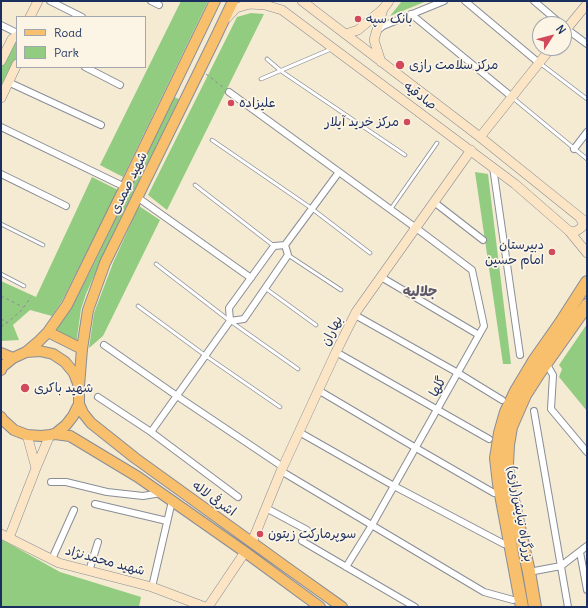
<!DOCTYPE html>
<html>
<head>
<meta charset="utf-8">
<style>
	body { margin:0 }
	#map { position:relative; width:588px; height:608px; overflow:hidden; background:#f5ebd2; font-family:Delius,sans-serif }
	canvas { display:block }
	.frame { position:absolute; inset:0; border:2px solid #1b2f5e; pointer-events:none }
	.legend { position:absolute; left:16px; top:16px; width:130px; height:52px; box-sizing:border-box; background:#fcf5e5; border:1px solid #a2a6af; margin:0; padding:5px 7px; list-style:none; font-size:12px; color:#1b2f5e }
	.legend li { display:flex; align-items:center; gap:8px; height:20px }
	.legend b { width:20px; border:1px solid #a2a6af }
	.north { position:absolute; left:532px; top:16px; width:40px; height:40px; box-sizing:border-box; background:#fcf5e5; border:1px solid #a2a6af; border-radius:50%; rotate:54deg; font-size:11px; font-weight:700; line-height:16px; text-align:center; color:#1b2f5e }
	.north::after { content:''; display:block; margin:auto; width:14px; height:18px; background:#d1495b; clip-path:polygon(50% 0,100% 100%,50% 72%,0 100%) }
</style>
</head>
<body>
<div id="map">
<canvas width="588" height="608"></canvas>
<div class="frame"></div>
<ul class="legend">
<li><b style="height:5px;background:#f8bf6c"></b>Road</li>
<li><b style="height:11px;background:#92cc80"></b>Park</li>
</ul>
<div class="north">N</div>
</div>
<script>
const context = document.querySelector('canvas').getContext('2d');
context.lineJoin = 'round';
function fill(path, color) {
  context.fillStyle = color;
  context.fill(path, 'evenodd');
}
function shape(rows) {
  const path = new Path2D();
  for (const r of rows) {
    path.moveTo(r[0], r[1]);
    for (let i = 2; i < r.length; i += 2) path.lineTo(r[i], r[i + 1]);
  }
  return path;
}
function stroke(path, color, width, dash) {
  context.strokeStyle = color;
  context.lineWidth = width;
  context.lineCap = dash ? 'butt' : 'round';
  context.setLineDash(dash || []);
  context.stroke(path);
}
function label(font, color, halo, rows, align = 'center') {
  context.font = font + ' Delius,"Playpen Sans Arabic",sans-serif';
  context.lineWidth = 3.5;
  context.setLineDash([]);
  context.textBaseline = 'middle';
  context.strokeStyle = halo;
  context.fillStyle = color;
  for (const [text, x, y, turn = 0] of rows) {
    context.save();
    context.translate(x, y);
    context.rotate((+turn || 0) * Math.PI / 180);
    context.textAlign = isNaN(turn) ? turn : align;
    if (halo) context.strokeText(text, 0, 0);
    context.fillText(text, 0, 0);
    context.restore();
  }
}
fill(shape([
	[181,1,208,1,123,177,100,165],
	[402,1,427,1,390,16],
	[251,13,264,14,167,210,148,195,237,17],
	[17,37,17,63,1,97,1,61],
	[174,97,179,99,109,242,86,294,81,309,76,345,54,333,73,305,95,262],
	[475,172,488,174,511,364,503,364],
	[92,177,118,190,62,301,52,316,30,310,13,325,19,340,1,341,1,281,36,297],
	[139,206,160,220,103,336,89,348,94,313,113,263],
	[587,324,587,411,559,377,562,369,559,365],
	[1,539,60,572,141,597,139,607,1,607]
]), '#92cc80');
const lane = shape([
	[267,59,281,71,405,155],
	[541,64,587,99],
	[261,79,331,49],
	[513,98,587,159],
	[212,140,311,208,370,253],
	[195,185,274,246],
	[390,210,437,143],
	[1,224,43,245],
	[288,255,341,290],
	[156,264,230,321,298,369],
	[1,274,24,286],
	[265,288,316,325],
	[138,306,206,356,280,407]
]);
const street = shape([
	[50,1,82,17],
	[151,1,159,5],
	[465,1,539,63],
	[534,1,561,24],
	[411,14,512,97],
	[1,25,17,33],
	[564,27,587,44],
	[377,31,383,26,444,1],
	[85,67,120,85],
	[8,82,101,125],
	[229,92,416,228,472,270,484,326,372,525,346,567],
	[1,127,125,187],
	[574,149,587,132],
	[493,167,520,355],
	[1,174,66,206],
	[137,197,251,278],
	[434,202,483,240],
	[381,277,479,335],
	[355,315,458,373,502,400],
	[230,321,244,319,288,255,285,245],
	[104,345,177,396,283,467],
	[336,352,489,439],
	[546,363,553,375,551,409,587,452],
	[318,390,416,448,494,493],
	[98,397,151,432,238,497],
	[534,411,568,607],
	[151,432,230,321,229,308,274,246,285,245,339,172],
	[299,432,394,486,504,544],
	[281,471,484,592,513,600],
	[51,482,66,482,107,492,143,496,161,493],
	[95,504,167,521],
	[266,508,307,530,302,541,415,607],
	[580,552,587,590],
	[52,559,74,510],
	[89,571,98,542],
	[529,572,561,566,587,546],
	[152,587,172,501]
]);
const secondary = shape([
	[302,1,480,137,587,223],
	[30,17,38,1],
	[227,18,236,8,250,4,265,5,282,10,515,184,569,231,587,253],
	[564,32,587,4],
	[346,34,358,30,383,9,389,1],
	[1,61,12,39,17,36],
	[381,62,374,40,383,9],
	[1,98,17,64],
	[480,137,551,48],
	[569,231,574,232,578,230,582,227,583,223,580,218],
	[27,435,36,468,50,435],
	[1,534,59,563,152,587,205,607],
	[9,538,36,468],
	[252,542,281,471,336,352,356,312,471,150],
	[208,607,245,552]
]);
const primary = shape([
	[48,332,82,349],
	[26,352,39,341,48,332,67,305,125,187,215,1],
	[1,353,13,358],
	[1,370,2,367,13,358,26,352,40,351,53,354,65,362,74,373,79,386,79,404,73,416,66,425,55,434,50,435,41,436,27,435,14,430,3,420,1,417],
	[79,386,82,349,88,310,105,263,214,41,233,1],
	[79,404,83,413,91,423,135,458,293,572,342,607],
	[55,434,70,436,138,477,245,552,320,607]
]);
const highway = shape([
	[522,607,499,484,496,458,500,433,506,412,516,391,534,361,560,324,587,282],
	[535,607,529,572,509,482,507,464,508,445,511,427,525,395,539,373,587,305]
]);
stroke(lane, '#888d98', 4.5);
stroke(street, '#888d98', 8);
stroke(secondary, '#888d98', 10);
stroke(primary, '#888d98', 12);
stroke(highway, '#888d98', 14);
stroke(shape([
	[206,74,224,88],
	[1,296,23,307],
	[1,319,7,322],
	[1,327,8,322,21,311,31,297]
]), '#888d98', 1, [3, 3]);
stroke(lane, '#fff', 3);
stroke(street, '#fff', 6);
stroke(secondary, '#fce5c4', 9);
stroke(primary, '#f8bf6c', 10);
stroke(highway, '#f8bf6c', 12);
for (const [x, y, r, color] of [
	[358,19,4,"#d1495b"],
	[400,65,5,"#d1495b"],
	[231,103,4,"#d1495b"],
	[407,122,4,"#d1495b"],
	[552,252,4,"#d1495b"],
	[25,388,5,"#d1495b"],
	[260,534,4,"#d1495b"]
]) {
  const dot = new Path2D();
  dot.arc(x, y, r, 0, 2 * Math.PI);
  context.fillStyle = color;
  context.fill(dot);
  stroke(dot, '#fcf5e5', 1.5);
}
label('13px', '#1b2f5e', '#fcf5e5', [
	["بانک سپه",366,19],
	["مرکز سلامت رازی",409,65],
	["علیزاده",239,103],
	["مرکز خرید آیلار",399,122,"right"],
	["دبیرستان",544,245,"right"],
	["امام حسین",544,260,"right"],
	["شهید باکری",34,388],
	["سوپرمارکت زیتون",268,534]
], 'left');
label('13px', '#1b2f5e', '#fcf5e5', [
	["صادقیه",420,96,37],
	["شهید صمدی",129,183,-64],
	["بهاران",332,331,-63],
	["گلها",438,387,-61],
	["اشرفی لاله",214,499,36],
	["بزرگراه نیایش(رازی)",520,514,80],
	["شهید محمدنژاد",105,561,15]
]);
label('bold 14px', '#5d586c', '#fcf5e5', [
	["جلالیه",420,292]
]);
</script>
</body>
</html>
